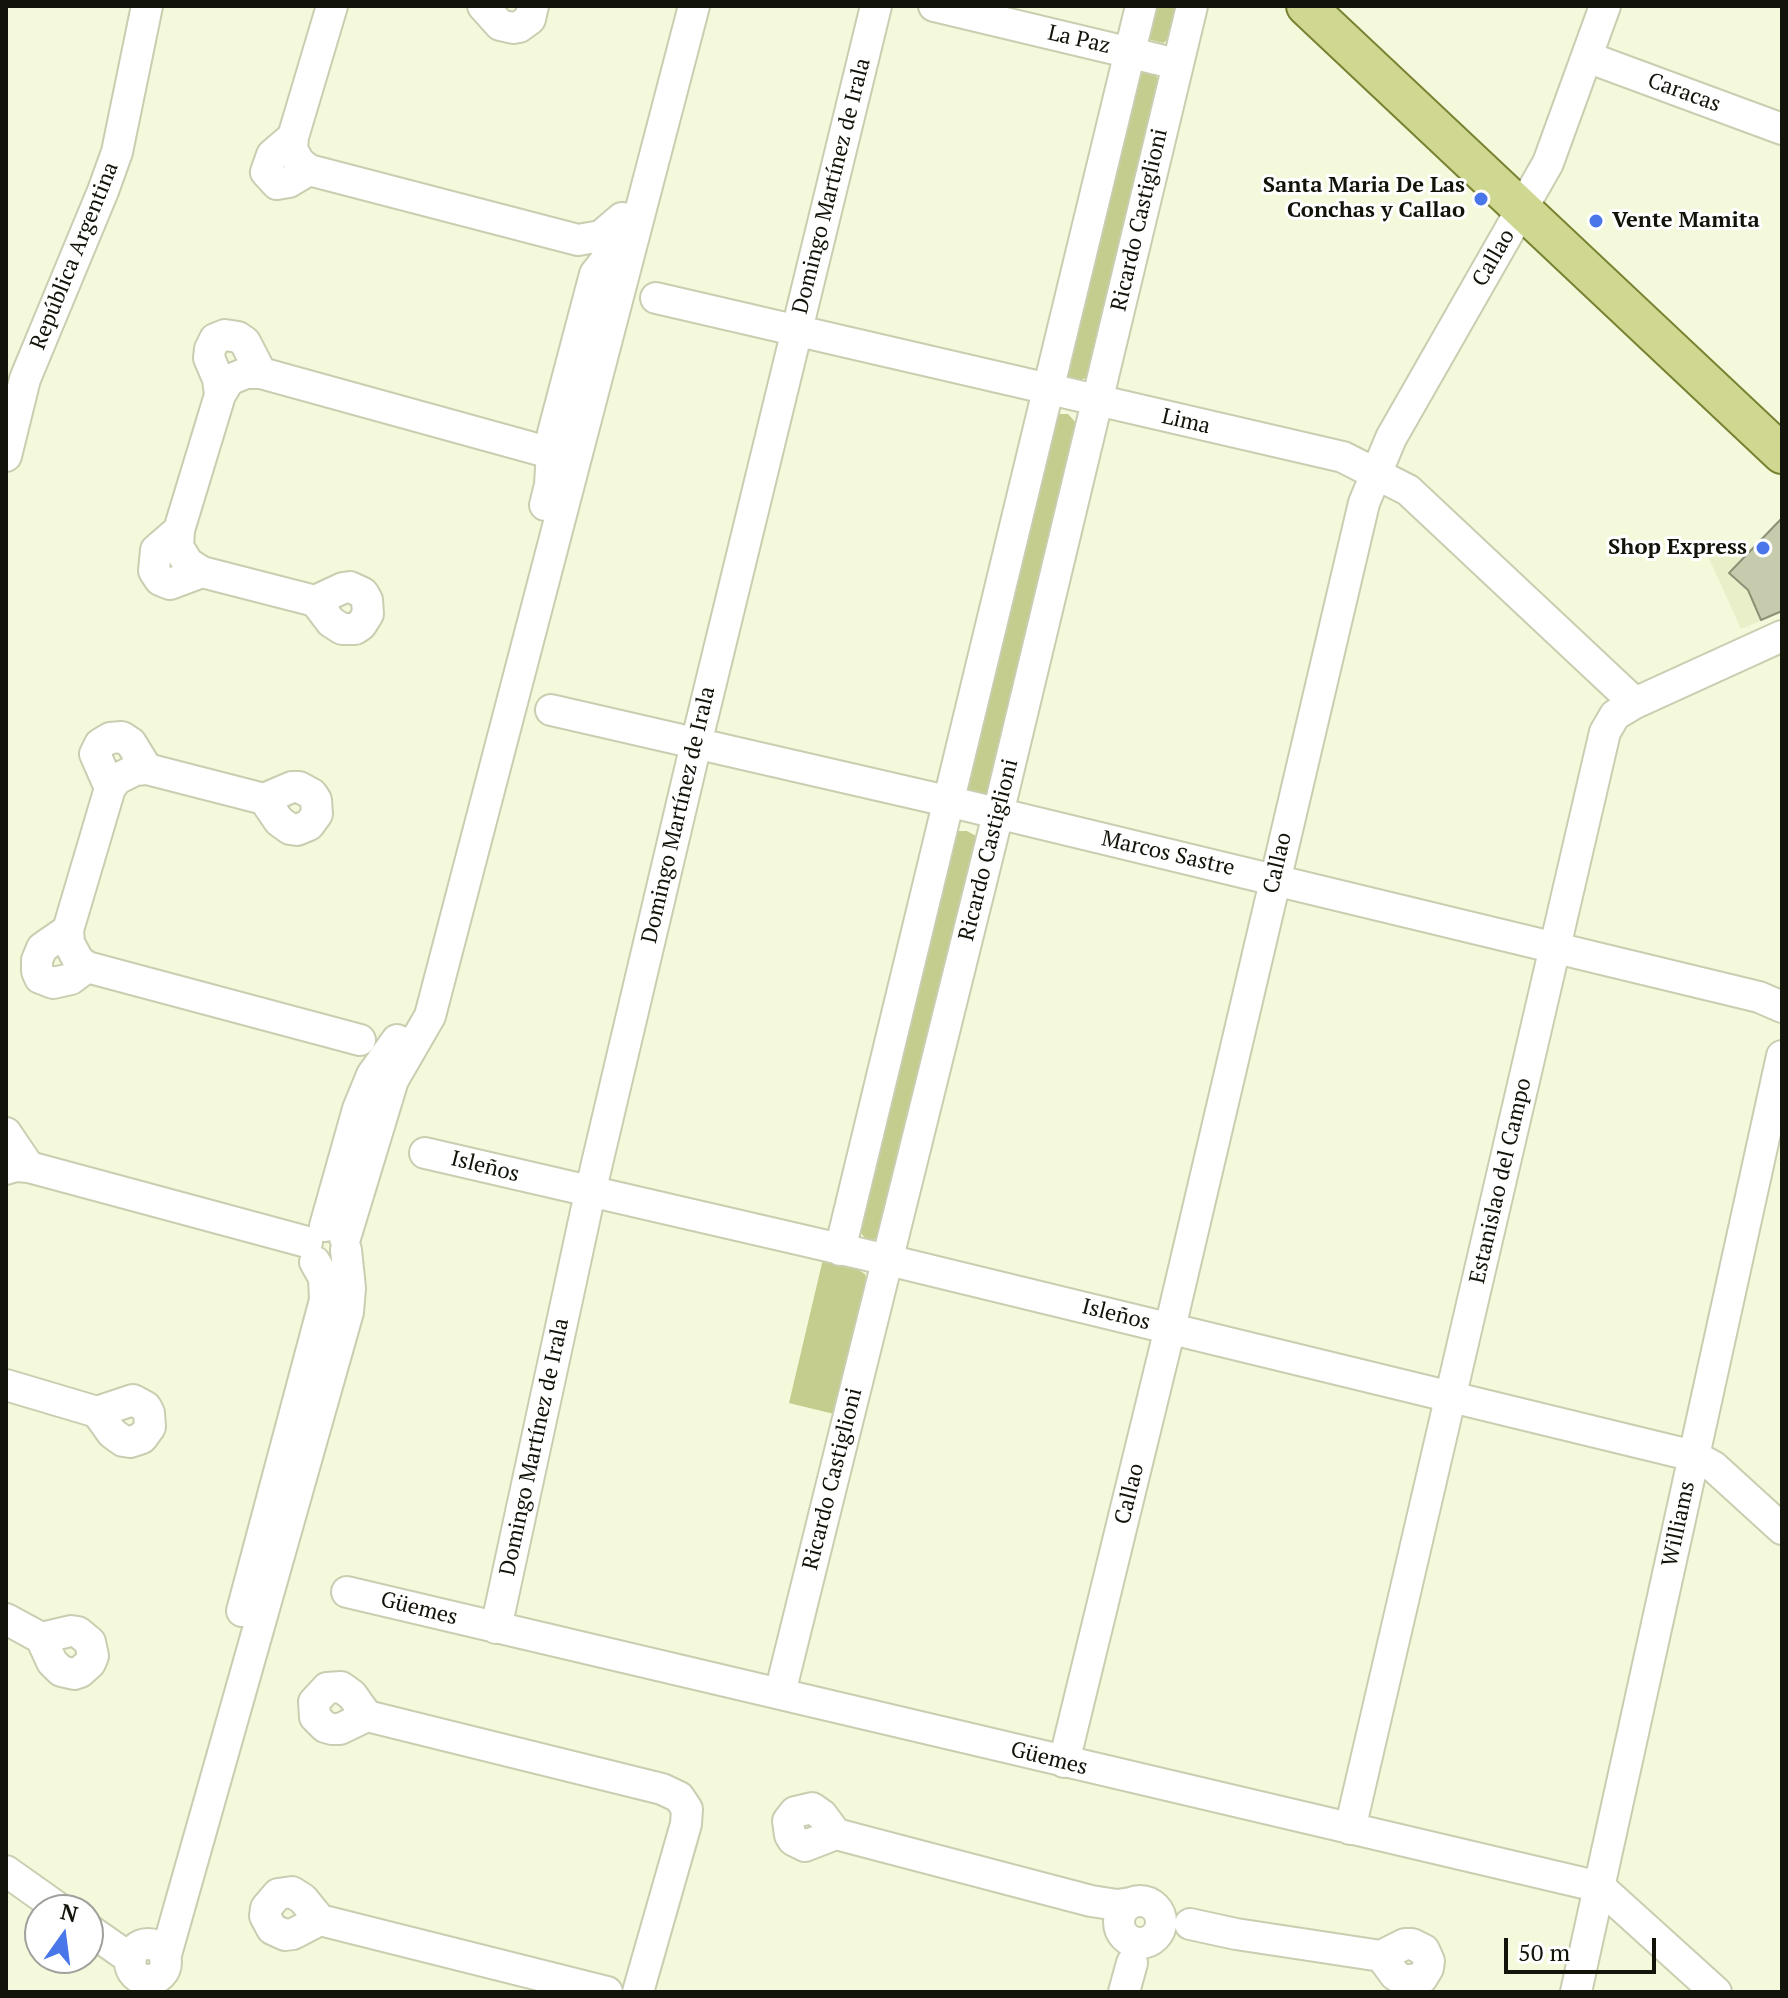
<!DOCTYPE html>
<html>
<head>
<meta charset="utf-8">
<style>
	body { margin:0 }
	#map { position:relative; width:1788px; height:1998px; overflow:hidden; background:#f4f9db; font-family:"PT Serif",serif }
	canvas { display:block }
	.frame { position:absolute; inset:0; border:8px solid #121309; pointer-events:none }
	.north { position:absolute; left:24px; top:1894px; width:80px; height:80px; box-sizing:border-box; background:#fff; border:2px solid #a0a19d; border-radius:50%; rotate:14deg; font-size:22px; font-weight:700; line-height:32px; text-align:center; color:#121309 }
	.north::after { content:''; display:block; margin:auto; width:28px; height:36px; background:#4977ea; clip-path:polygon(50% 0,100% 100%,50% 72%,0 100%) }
	.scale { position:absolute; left:1504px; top:1938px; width:152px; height:36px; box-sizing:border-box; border:4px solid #121309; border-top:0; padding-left:10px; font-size:24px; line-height:28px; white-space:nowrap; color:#121309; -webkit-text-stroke:6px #fff; paint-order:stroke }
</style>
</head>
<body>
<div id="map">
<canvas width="1788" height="1998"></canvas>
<div class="frame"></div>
<div class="north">N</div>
<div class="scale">50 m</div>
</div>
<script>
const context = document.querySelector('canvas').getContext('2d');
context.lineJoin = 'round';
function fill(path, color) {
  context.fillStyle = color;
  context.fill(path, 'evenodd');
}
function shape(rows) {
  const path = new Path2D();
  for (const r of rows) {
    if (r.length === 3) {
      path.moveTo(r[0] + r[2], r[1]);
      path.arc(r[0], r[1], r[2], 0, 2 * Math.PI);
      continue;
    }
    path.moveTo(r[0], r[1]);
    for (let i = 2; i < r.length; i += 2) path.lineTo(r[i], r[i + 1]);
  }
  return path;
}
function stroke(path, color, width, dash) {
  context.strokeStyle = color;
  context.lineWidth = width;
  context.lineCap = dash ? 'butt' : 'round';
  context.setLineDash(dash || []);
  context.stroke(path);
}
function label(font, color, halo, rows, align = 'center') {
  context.font = font + ' "PT Serif",serif';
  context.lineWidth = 6;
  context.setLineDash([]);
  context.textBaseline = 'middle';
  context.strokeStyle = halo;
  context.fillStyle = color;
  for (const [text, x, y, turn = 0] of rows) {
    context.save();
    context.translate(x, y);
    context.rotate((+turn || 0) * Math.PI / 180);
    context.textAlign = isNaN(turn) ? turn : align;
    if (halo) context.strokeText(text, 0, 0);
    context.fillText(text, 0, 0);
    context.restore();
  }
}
fill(shape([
	[1782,518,1782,612,1741,629,1707,554,1743,558]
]), '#e9efc9');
fill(shape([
	[1146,6,1181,6,1171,38,1163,43,1147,39],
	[1147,72,1156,76,1161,83,1089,377,1074,382,1065,373,1140,73],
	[1059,414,1068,414,1079,426,986,801,961,788,1052,417],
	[958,831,967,831,976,836,980,842,882,1236,873,1240,866,1239,857,1229,951,835],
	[823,1259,852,1266,865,1274,867,1281,838,1415,789,1403]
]), '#c4cd8e');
const building = shape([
	[1782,518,1782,611,1761,620,1748,590,1729,573,1782,518]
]);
fill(building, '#c6cbad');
stroke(building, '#8d9175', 2);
const minor = shape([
	[332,6,293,137,292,149,299,162,309,170,578,240,601,236,622,218],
	[483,6,500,25,513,28,519,27,530,19,533,6],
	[934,6,1177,64],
	[1587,57,1782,129],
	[293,137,272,155,266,172,277,184,289,182,309,170],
	[656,298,1343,457,1408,490,1635,703],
	[220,395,218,379,209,358,210,349,215,339,225,335,238,337,245,342,261,373],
	[6,456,25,379,103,191,117,152,147,6],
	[545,505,550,485,553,433,595,274,614,250,621,222],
	[179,530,156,550,154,571,160,580,170,584,202,572],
	[315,601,343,588,350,587,363,593,367,600,368,614,361,625,355,629,342,629,331,622,315,601,202,572,188,563,178,547,179,530,220,395,229,380,246,373,261,373,569,458],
	[551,710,947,801,1759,997,1782,1007],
	[110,788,95,754,100,744,110,738,122,737,131,743,147,769],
	[264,799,279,821,290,829,297,830,309,825,317,814,316,800,312,794,299,787,292,787,264,799,147,769,135,770,117,779,110,788,68,930,69,943,78,960,87,967,360,1040],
	[68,930,42,948,37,960,37,971,40,978,53,983,71,979,87,967],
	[6,1133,29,1167],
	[425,1153,888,1260,1694,1456,1714,1467,1782,1529],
	[6,1169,16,1166,29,1167,307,1242],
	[325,1226,358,1109,372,1075,397,1040],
	[345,1238,393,1080,430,1016,694,6],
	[840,1250,1141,6],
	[6,1385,97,1412,112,1433,123,1441,130,1442,142,1438,150,1427,149,1413,146,1407,133,1400,97,1412],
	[347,1592,1600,1887,1716,1992],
	[242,1611,325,1300,324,1278,315,1262],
	[6,1619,41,1638,52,1662,61,1671,74,1674,80,1672,90,1663,93,1656,90,1642,78,1632,71,1631,41,1638],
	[496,1628,590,1193,696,744,876,6],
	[780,1693,998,814,1192,6],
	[367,1716,352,1695,341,1687,327,1688,314,1702,315,1717,325,1727,332,1729,340,1729,367,1716,662,1789,679,1797,687,1809,686,1824,638,1992],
	[1064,1762,1170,1328,1364,503,1391,438,1548,163,1605,6],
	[1350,1829,1605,732,1615,715,1635,703,1782,636],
	[836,1834,805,1846,793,1840,790,1835,788,1821,795,1812,812,1808,822,1815,836,1834,1091,1901,1117,1905,1131,1903],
	[6,1871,61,1910],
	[1140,1922,21],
	[320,1920,293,1934,285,1935,272,1929,265,1916,266,1908,278,1894,292,1892,303,1899,320,1920,607,1992],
	[1190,1924,1236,1934,1381,1956,1405,1944,1412,1944,1424,1950,1429,1961,1428,1968,1422,1978,1405,1981,1395,1975,1381,1956],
	[88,1929,131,1959],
	[148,1962,18],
	[165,1958,348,1312,350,1288,346,1250],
	[1124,1992,1132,1963],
	[1576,1992,1782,1056]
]);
const major = shape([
	[1306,6,1782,454]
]);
stroke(minor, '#c9ceb1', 34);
stroke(major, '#798231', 42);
stroke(minor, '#fff', 30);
stroke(major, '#d0d791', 38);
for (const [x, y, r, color] of [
	[1481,199,8,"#4977ea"],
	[1596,221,8,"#4977ea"],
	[1763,548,8,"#4977ea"]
]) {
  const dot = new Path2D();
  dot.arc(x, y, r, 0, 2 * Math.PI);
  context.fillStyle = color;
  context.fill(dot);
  stroke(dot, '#fff', 3);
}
label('22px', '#121309', '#fff', [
	["La Paz",1079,40,13],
	["Caracas",1684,93,20],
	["Domingo Martínez de Irala",832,186,-76],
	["Ricardo Castiglioni",1140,220,-77],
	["República Argentina",75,256,-68],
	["Callao",1494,258,-60],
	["Lima",1186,422,13],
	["Domingo Martínez de Irala",679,815,-77],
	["Ricardo Castiglioni",989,850,-76],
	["Marcos Sastre",1168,854,13],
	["Callao",1278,863,-77],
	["Isleños",485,1167,14],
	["Estanislao del Campo",1501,1181,-77],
	["Isleños",1116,1315,14],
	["Domingo Martínez de Irala",535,1447,-78],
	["Ricardo Castiglioni",833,1479,-76],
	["Callao",1130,1494,-76],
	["Williams",1679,1524,-78],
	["Güemes",419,1609,14],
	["Güemes",1049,1759,14]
]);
label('bold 22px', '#121309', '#fff', [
	["Santa Maria De Las",1465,186],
	["Conchas y Callao",1465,211],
	["Vente Mamita",1612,221,"left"],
	["Shop Express",1747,548]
], 'right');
</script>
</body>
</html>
